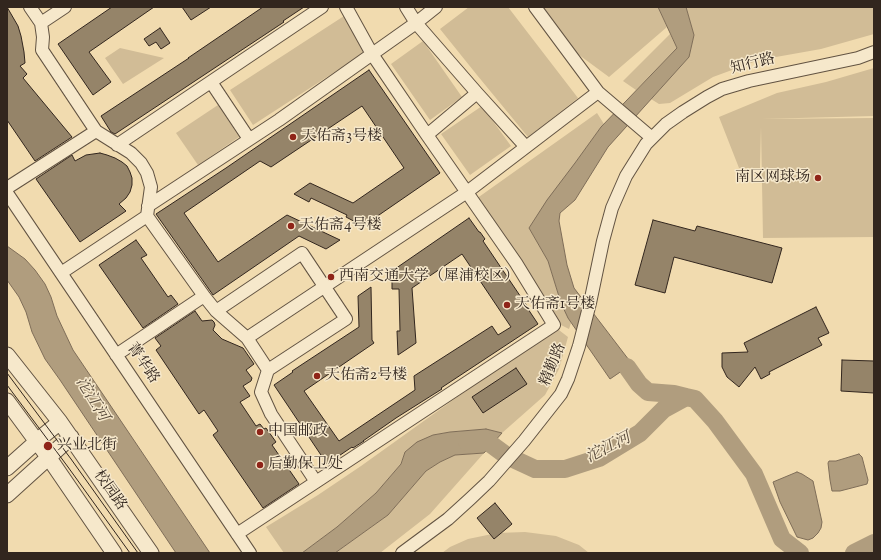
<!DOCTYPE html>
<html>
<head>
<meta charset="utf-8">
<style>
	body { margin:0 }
	#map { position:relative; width:881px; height:560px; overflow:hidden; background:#f1dbaf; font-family:"Sorts Mill Goudy",serif }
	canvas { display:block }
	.frame { position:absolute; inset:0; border:8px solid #32261e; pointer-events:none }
</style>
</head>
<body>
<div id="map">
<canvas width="881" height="560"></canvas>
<div class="frame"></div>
</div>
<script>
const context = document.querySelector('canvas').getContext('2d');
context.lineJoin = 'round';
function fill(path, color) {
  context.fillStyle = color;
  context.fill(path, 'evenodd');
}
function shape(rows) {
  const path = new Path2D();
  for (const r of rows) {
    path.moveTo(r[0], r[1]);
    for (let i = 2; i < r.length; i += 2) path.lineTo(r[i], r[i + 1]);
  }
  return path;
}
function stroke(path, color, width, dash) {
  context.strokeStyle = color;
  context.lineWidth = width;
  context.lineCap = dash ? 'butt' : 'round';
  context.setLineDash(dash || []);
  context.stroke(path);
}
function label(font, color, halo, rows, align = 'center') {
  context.font = font + ' "Sorts Mill Goudy","Noto Serif SC",serif';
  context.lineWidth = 3;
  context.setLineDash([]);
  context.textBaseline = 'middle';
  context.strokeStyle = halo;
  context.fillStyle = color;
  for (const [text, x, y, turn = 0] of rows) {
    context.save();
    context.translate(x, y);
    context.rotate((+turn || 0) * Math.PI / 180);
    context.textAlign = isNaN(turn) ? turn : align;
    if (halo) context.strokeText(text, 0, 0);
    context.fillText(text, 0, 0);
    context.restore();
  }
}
fill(shape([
	[469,7,508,7,578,98,528,137,477,75,440,29],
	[539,7,658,7,667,27,609,77,571,49],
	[686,7,874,7,874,34,821,49,759,60,713,77,670,103,659,104,651,99,689,56,694,35],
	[344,16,367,51,253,125,230,90],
	[670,34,677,48,636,90,623,81],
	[423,41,462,97,430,120,391,64],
	[120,48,164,58,123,84,105,58],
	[874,68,874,116,761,119,874,118,874,237,763,238,761,127,760,168,739,168,719,117,777,93,826,82],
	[218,105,239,137,198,165,176,133],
	[482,106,511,146,470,175,441,134],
	[597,113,604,124,601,127,529,228,548,261,561,303,571,323,569,329,557,323,476,199],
	[555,327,568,337,559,369,545,395,502,433,486,429,450,432,433,435,405,452,401,464,376,493,337,527,302,553,284,553,266,527,318,495,361,466],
	[484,453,430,514,380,553,335,553,388,515,426,471,440,462,455,455],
	[525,532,556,536,579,545,589,553,442,553,450,547,468,539,497,533]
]), '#d1bc96');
const water = shape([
	[658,7,686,7,694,35,689,57,608,147,575,200,560,213,559,221,567,265,574,288,632,364,610,379,568,318,561,303,548,261,529,228,547,200,575,163,601,127,677,48,658,7],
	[7,246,25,259,35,270,45,284,51,297,57,316,73,350,210,553,176,553,60,380,45,359,32,332,26,312,19,297,7,280,7,246],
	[486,429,502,433,484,453,455,455,440,462,426,471,388,515,335,553,302,553,337,527,376,493,401,464,405,452,417,442,433,435,450,432,486,429],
	[859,454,862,457,868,480,867,484,840,491,832,491,830,480,828,463,829,461,836,461,859,454],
	[797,472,802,474,813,481,822,522,821,528,818,533,813,538,808,540,797,537,780,502,773,482,797,472]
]);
fill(water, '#b09d7e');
stroke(water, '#7e6d58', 1);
stroke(shape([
	[627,367,639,384,648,392,674,394,686,397],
	[467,442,488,442,507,456,535,469,565,469,599,458,640,433,664,409,686,397,695,399,715,421,754,474,782,539,800,553],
	[854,553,874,543]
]), '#b09d7e', 18);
const building = shape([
	[7,7,18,26,21,36,24,52,25,63,20,66,27,74,23,78,72,137,35,161,7,120,7,7],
	[112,7,154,7,89,52,111,82,93,95,58,44,112,7],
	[182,7,211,7,191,20,182,7],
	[263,7,304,7,283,21,284,22,115,134,111,132,101,116,189,58,188,58,263,7],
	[160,28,170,43,161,49,156,42,149,46,144,39,160,28],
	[369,70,440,173,363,226,346,217,347,215,311,198,309,202,294,194,310,183,353,203,404,168,362,106,271,167,260,161,184,213,218,262,287,215,340,240,326,249,299,236,213,295,156,214,226,168,369,70],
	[100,153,107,155,115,158,122,162,127,166,130,172,132,178,132,185,130,192,126,198,119,204,126,211,80,242,36,179,72,155,75,161,86,155,100,153],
	[469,218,479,232,480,232,485,239,483,241,529,309,528,309,538,324,441,388,442,389,434,394,396,418,363,441,364,441,353,448,352,447,327,464,274,385,293,372,292,371,359,327,358,296,371,287,372,340,374,343,304,391,339,441,415,390,414,376,492,326,498,335,511,327,462,254,412,288,416,343,398,355,397,331,400,331,399,289,392,289,392,271,469,218],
	[653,220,695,231,697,226,782,248,772,283,674,257,665,293,635,285,653,220],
	[136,240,147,255,141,258,168,297,171,295,178,304,143,328,99,265,136,240],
	[816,307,829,333,818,338,822,345,769,372,770,374,761,379,755,367,739,387,727,377,722,367,722,353,748,352,744,343,816,307],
	[195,311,202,321,212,320,214,322,215,325,213,330,222,339,243,348,254,364,246,370,252,378,251,381,243,386,250,396,240,402,256,426,260,424,264,429,266,428,276,442,272,445,299,484,263,508,213,435,218,431,204,410,199,414,156,350,161,346,155,338,195,311],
	[842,360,874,361,874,393,841,391,842,360],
	[516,368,527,384,483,413,472,397,516,368],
	[495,503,512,524,494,539,477,518,495,503]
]);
fill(building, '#958469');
stroke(building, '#32261e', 1);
const minor = shape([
	[30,7,41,23,43,37,42,50,96,131,131,153,141,163,147,173,151,187,147,216,204,296,216,311,247,338,268,370,261,392,271,414,316,482],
	[406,7,416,23,477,93,526,147],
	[535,7,598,92,652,138],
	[41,23,65,7],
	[211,82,249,139],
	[427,135,477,93],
	[117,145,322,7],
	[7,188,96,131],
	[7,193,250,553],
	[148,206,279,120,416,23,436,7],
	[61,273,147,216],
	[216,311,302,253,346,319,268,370],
	[247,338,467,192,526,147,598,92],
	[116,355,204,296],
	[237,534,554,325,516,263,427,135,372,54,346,7],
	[402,553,448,519,470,499,489,481,524,441,561,394,568,379,579,346,590,303,603,241,612,208,626,176,646,144,666,124,683,112,707,97,722,89,749,81,858,58,874,52]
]);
const tertiary = shape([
	[7,355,60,422,151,553],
	[7,401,49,458,114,553],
	[7,468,44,435,60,422],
	[7,495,71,437]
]);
stroke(minor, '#625342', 14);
stroke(tertiary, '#625342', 17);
stroke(minor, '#f6e8cb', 12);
stroke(tertiary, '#f6e8cb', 15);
stroke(shape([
	[7,373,71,459,138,553],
	[7,385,68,467,130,553]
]), '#32261e', 1);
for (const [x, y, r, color] of [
	[293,137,4,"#8f2418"],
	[818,178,4,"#8f2418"],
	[291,226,4,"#8f2418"],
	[331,277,4,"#8f2418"],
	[507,305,4,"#8f2418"],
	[317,376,4,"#8f2418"],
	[260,432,4,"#8f2418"],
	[48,446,5,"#8f2418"],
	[260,465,4,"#8f2418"]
]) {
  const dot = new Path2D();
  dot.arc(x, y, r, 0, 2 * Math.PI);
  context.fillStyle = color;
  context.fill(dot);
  stroke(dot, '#f6e8cb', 1.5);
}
label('15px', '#32261e', '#f6e8cb', [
	["知行路",753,65,-14],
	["菁华路",142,364,56],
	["精勤路",554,365,-68],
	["校园路",109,491,55]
]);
label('15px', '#32261e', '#f6e8cb', [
	["天佑斋3号楼",301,137],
	["南区网球场",810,178,"right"],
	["天佑斋4号楼",299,226],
	["西南交通大学（犀浦校区）",339,277],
	["天佑斋1号楼",515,305],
	["天佑斋2号楼",325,376],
	["中国邮政",268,432],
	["兴业北街",57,446],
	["后勤保卫处",268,465]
], 'left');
label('italic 16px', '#584a3b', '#f6e8cb', [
	["沱江河",91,400,59],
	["沱江河",609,449,-27]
]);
</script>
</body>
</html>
